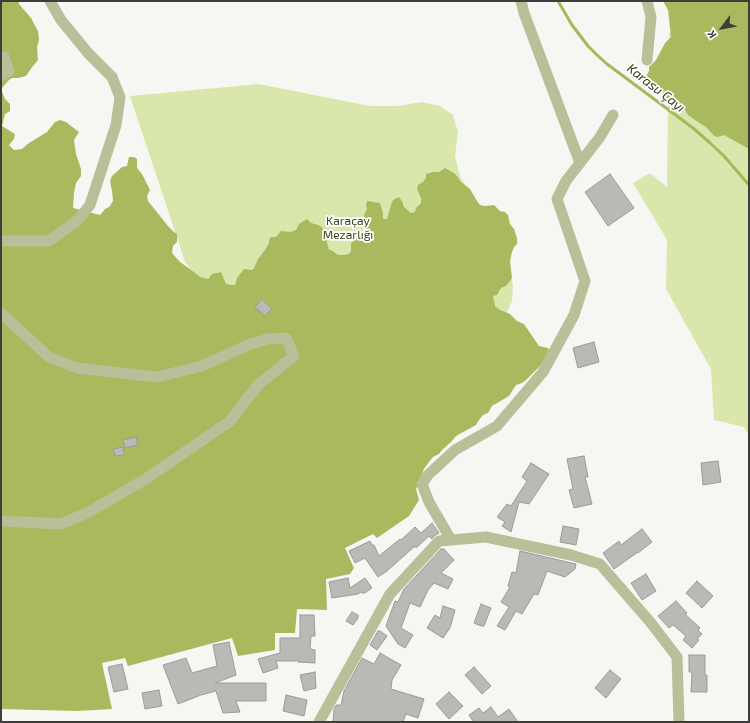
<!DOCTYPE html>
<html>
<head>
<meta charset="utf-8">
<style>
	body { margin:0 }
	#map { position:relative; width:750px; height:723px; overflow:hidden; background:#f6f7f2; font-family:"Exo 2",sans-serif }
	canvas { display:block }
	.frame { position:absolute; inset:0; border:2px solid #3d3d3b; pointer-events:none }
	.north { position:absolute; left:702px; top:8px; width:40px; height:40px; -webkit-text-stroke:3px #fff; paint-order:stroke; rotate:238deg; font-size:11px; font-weight:700; line-height:16px; text-align:center; color:#3d3d3b }
	.north::after { content:''; display:block; margin:auto; width:14px; height:18px; background:#3d3d3b; clip-path:polygon(50% 0,100% 100%,50% 72%,0 100%) }
</style>
</head>
<body>
<div id="map">
<canvas width="750" height="723"></canvas>
<div class="frame"></div>
<div class="north">K</div>
</div>
<script>
const context = document.querySelector('canvas').getContext('2d');
context.lineJoin = 'round';
function fill(path, color) {
  context.fillStyle = color;
  context.fill(path, 'evenodd');
}
function shape(rows) {
  const path = new Path2D();
  for (const r of rows) {
    path.moveTo(r[0], r[1]);
    for (let i = 2; i < r.length; i += 2) path.lineTo(r[i], r[i + 1]);
  }
  return path;
}
function stroke(path, color, width, dash) {
  context.strokeStyle = color;
  context.lineWidth = width;
  context.lineCap = dash ? 'butt' : 'round';
  context.setLineDash(dash || []);
  context.stroke(path);
}
function label(font, color, halo, rows, align = 'center') {
  context.font = font + ' "Exo 2",sans-serif';
  context.lineWidth = 3.5;
  context.setLineDash([]);
  context.textBaseline = 'middle';
  context.strokeStyle = halo;
  context.fillStyle = color;
  for (const [text, x, y, turn = 0] of rows) {
    context.save();
    context.translate(x, y);
    context.rotate((+turn || 0) * Math.PI / 180);
    context.textAlign = isNaN(turn) ? turn : align;
    if (halo) context.strokeText(text, 0, 0);
    context.fillText(text, 0, 0);
    context.restore();
  }
}
fill(shape([
	[718,1,749,1,749,436,744,427,714,420,711,369,666,289,667,240,633,183,650,173,667,187,669,33],
	[259,84,370,106,398,106,422,102,440,106,453,115,458,132,455,156,460,176,508,260,513,285,512,301,501,325,218,306,185,262,130,96]
]), '#dae7ac');
fill(shape([
	[1,1,18,1,19,4,31,18,38,31,39,40,37,47,38,60,33,66,26,76,18,78,12,78,9,80,1,89,5,99,10,104,10,111,5,114,2,126,15,134,14,139,9,145,14,150,22,149,29,143,47,132,55,122,60,120,66,122,79,132,74,140,76,154,81,169,81,176,76,183,74,193,73,208,100,215,105,209,109,207,113,201,112,191,110,181,112,176,122,167,127,166,129,157,134,157,137,159,137,168,142,174,150,190,147,196,148,201,168,226,174,232,177,234,177,242,173,246,172,253,180,262,194,272,200,277,208,279,212,274,221,272,226,284,231,285,235,285,237,278,244,269,252,270,254,268,258,259,265,250,269,243,269,240,271,237,276,237,281,231,291,232,296,230,299,224,307,219,311,223,318,225,322,227,327,236,326,239,329,250,331,250,338,255,344,255,349,254,351,251,351,243,359,237,363,237,366,233,364,215,367,209,366,205,367,201,380,203,383,213,383,219,387,219,391,205,393,200,399,197,402,201,404,207,411,213,415,212,416,208,421,203,421,198,417,189,418,185,423,182,426,178,426,174,433,172,439,172,445,168,454,173,458,177,460,181,470,189,477,201,480,205,485,206,494,205,500,211,505,212,508,215,510,224,514,229,517,238,517,244,514,247,512,252,510,261,512,278,510,281,506,286,501,288,497,295,493,296,495,306,500,310,510,314,517,321,524,324,539,346,548,348,550,352,545,361,526,380,522,383,516,385,509,396,492,406,488,413,483,415,479,420,476,425,456,436,451,442,442,450,439,454,433,457,429,462,424,469,416,489,419,500,409,516,377,538,373,534,345,548,354,568,350,574,326,579,327,610,297,609,295,633,275,633,275,650,238,656,232,638,128,666,125,658,102,663,112,709,77,711,1,709],
	[663,1,749,1,749,149,724,135,718,137,714,136,706,127,701,124,688,115,684,108,676,104,670,102,662,91,649,88,643,84,644,80,649,71,649,67,656,60,665,43,671,37,668,10]
]), '#a9ba5e');
stroke(shape([
	[558,1,572,25,588,46,597,55,607,64,693,128,709,142,724,156,749,185]
]), '#a7b85c', 3);
const building = shape([
	[610,174,634,208,608,226,585,192,610,174],
	[262,299,272,309,265,316,255,307,262,299],
	[594,342,599,362,578,368,573,348,594,342],
	[136,437,138,445,125,448,123,440,136,437],
	[123,447,124,455,115,456,113,449,123,447],
	[584,456,588,477,585,477,592,504,574,508,569,490,573,489,567,459,584,456],
	[718,461,721,482,703,485,701,463,718,461],
	[531,463,549,474,529,504,519,502,511,532,502,526,505,522,497,517,507,504,511,506,527,481,522,477,531,463],
	[432,523,439,533,434,536,432,539,429,536,416,548,415,546,387,571,378,577,365,558,355,563,349,551,370,541,372,545,374,545,379,556,400,539,401,540,415,527,421,533,432,523],
	[563,526,579,529,576,545,560,542,563,526],
	[642,529,652,542,638,553,638,552,614,569,603,553,619,541,621,545,642,529],
	[441,549,444,549,454,560,441,573,453,579,448,589,434,583,428,590,420,607,410,603,401,628,413,635,405,648,398,644,386,626,395,601,398,602,404,589,441,549],
	[520,551,576,564,575,569,565,577,547,571,538,595,534,594,522,614,516,611,505,630,497,626,509,607,501,602,510,587,508,586,512,572,516,573,520,551],
	[646,574,656,591,642,600,631,583,646,574],
	[348,578,350,588,365,578,372,588,365,593,362,593,361,592,358,594,332,598,329,582,348,578],
	[697,581,713,596,702,608,686,593,697,581],
	[676,601,687,613,685,614,700,628,698,630,702,634,697,639,699,640,692,648,683,640,686,636,673,625,669,628,658,616,676,601],
	[481,604,491,608,484,626,481,626,474,623,481,604],
	[443,606,455,610,450,628,443,638,427,628,435,615,440,618,443,606],
	[352,612,358,615,358,618,353,625,346,621,352,612],
	[300,615,314,615,315,636,311,636,310,649,315,650,315,663,298,662,299,661,276,661,278,668,263,673,258,659,280,653,280,638,300,638,300,615],
	[378,631,380,631,387,636,377,650,370,645,378,631],
	[229,642,236,675,215,683,266,683,266,701,236,701,240,712,223,713,216,691,201,695,178,704,163,665,186,658,192,673,217,666,213,645,229,642],
	[380,653,401,665,392,680,391,689,424,699,418,718,406,714,403,722,333,722,334,709,336,705,341,705,344,691,362,658,374,664,380,653],
	[689,655,705,655,705,675,707,675,707,692,691,692,692,672,689,672,689,655],
	[122,664,128,689,114,692,108,667,122,664],
	[474,667,491,686,482,694,465,675,474,667],
	[610,670,621,679,606,698,595,688,610,670],
	[315,672,316,688,304,691,300,675,315,672],
	[159,690,162,706,145,709,142,693,159,690],
	[449,692,463,706,449,719,436,704,449,692],
	[286,695,307,700,304,716,283,711,286,695],
	[491,707,498,717,509,709,518,722,471,722,473,721,469,715,479,708,483,713,491,707]
]);
fill(building, '#b9bab6');
stroke(building, '#9a9b97', 1);
stroke(shape([
	[521,1,524,13,580,163],
	[1,57,4,57,9,71,1,76],
	[647,60,651,17,647,1],
	[1,241,49,241,77,221,90,205,116,125,120,97,112,77,88,53,61,20,50,1],
	[1,313,49,357,77,368,157,377,202,366,248,345,268,339,286,338,294,356,258,385,229,422,144,480,89,512,61,524,1,521],
	[451,540,429,502,422,484,428,475,455,450,497,426,543,372,574,315,585,281,557,199,566,181,600,137,613,115],
	[319,722,390,594,439,541,486,537,571,555,600,564,651,623,677,657,679,722]
]), '#b7c099', 11);
label('12px', '#3c431c', '#fff', [
	["Karaçay",348,221],
	["Mezarlığı",348,235]
]);
label('italic 13px', '#343b14', '#fff', [
	["Karasu Çayı",656,88,38]
]);
</script>
</body>
</html>
